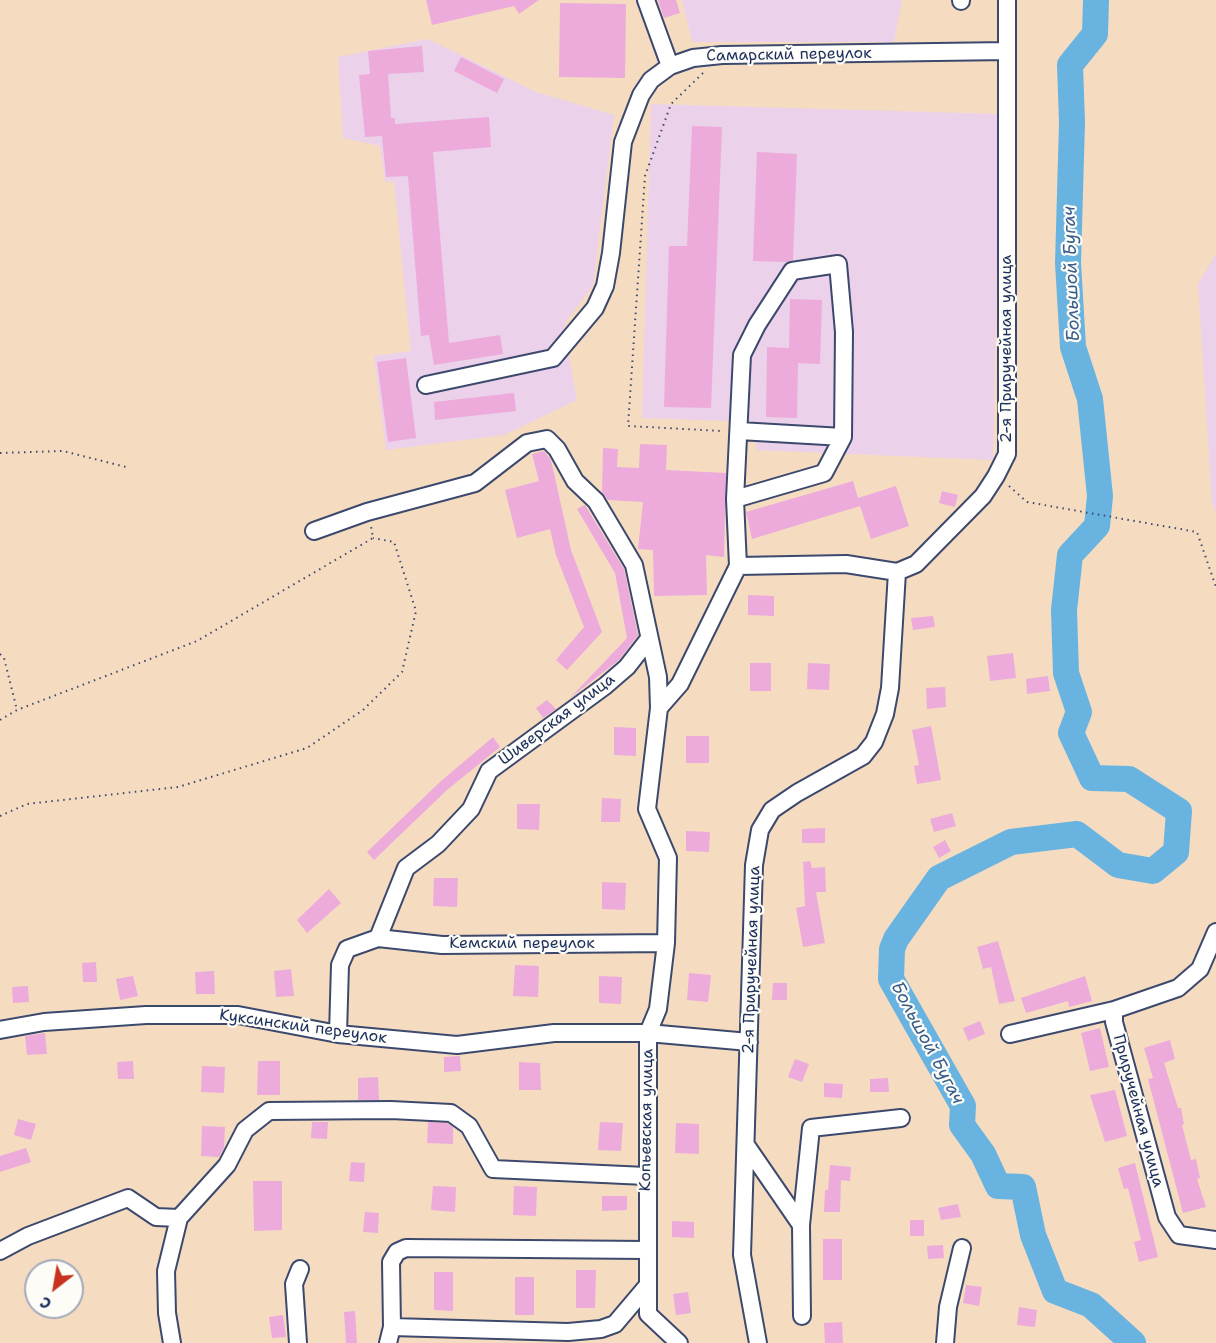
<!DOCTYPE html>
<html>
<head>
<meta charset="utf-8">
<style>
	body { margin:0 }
	#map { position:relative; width:1216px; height:1343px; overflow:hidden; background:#f5dcc1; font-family:"Shantell Sans",sans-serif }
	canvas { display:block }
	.north { position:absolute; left:24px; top:1259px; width:60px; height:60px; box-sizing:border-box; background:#fdfcf7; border:2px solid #a3aaba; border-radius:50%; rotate:211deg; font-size:16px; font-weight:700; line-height:24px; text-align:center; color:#1b2f5e }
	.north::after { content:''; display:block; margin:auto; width:21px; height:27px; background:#c8321e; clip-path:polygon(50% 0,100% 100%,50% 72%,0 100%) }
</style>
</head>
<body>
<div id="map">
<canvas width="1216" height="1343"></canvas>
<div class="north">С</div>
</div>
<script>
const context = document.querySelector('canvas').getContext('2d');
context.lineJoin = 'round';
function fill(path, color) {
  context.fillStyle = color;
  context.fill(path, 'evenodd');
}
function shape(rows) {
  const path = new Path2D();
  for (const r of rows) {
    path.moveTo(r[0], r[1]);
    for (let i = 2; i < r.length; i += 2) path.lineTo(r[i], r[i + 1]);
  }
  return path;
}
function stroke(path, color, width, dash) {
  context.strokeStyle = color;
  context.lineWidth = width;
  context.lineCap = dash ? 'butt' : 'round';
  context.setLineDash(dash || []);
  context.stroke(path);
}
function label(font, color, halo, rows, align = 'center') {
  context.font = font + ' "Shantell Sans",sans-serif';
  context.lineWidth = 4.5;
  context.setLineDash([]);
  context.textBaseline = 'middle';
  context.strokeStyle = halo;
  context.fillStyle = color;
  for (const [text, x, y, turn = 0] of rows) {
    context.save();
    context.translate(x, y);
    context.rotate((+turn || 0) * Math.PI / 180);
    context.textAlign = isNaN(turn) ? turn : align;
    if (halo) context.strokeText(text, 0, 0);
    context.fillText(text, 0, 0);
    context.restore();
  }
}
fill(shape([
	[682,0,902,0,894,42,692,42],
	[428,39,536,92,614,115,593,285,566,322,564,330,577,400,504,435,386,450,374,356,411,351,394,181,385,182,380,146,343,138,338,57],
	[651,104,1000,114,993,460,756,450,757,422,642,418],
	[1216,254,1216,513,1212,503,1198,284]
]), '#ecd1ea');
stroke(shape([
	[1096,0,1095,34,1070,65,1072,122,1068,263,1073,347,1090,399,1100,496,1097,526,1070,555,1064,610,1066,673,1079,712,1071,733,1092,778,1129,779,1179,811,1176,852,1153,871,1118,865,1077,834,1011,842,939,878,896,939,892,949,891,979,963,1106,962,1125,983,1154,998,1186,1023,1187,1033,1235,1055,1291,1091,1305,1133,1343]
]), '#69b3e1', 26);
fill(shape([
	[426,0,539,0,519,14,514,6,432,25],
	[658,0,676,0,680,13,664,18],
	[560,3,626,4,625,78,559,77],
	[422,46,424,72,388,74,391,118,395,118,395,124,489,117,491,147,433,152,449,343,500,335,503,354,434,365,429,335,421,336,408,176,386,177,382,136,365,137,359,75,370,74,368,51],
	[461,57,504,79,497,93,454,71],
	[692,126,722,127,711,408,664,407,669,246,687,246],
	[757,152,797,154,793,260,786,262,753,261],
	[790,299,822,300,820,364,798,363,797,418,766,417,767,347,789,348],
	[406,358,416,438,388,442,377,362],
	[514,393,516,411,435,420,434,402],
	[640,444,667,445,666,470,726,473,724,557,706,555,707,595,654,596,653,550,638,549,643,502,608,500,602,493,603,448,618,449,617,467,639,468],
	[544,451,551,460,571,550,602,632,567,670,556,660,584,627,556,555,550,529,517,538,505,490,539,481,532,454],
	[853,481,858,498,896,486,909,526,871,539,860,506,752,539,746,512],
	[942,491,958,495,955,507,939,503],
	[585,505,624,569,638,635,619,660,570,698,627,638,615,573,577,509],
	[748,595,774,596,774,616,748,615],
	[933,616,935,627,913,630,911,618],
	[1013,653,1016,678,990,681,987,656],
	[750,663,771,663,771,691,750,691],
	[808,663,830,664,829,690,807,689],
	[1048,676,1050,691,1027,694,1026,679],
	[945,687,946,707,927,709,926,688],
	[547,700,556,709,543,718,536,708],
	[931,726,941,780,917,784,914,766,919,765,912,730],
	[614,727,636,728,636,756,614,755],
	[686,736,709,736,709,763,686,763],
	[493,737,500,747,447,790,374,860,367,852,441,781],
	[602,798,621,799,620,822,601,822],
	[517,804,540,804,539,830,517,829],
	[952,813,956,826,934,832,930,819],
	[825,828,825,843,802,843,802,829],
	[686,831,710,832,709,852,686,851],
	[945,840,951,851,939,858,933,847],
	[810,861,812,868,825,867,826,892,816,892,825,943,803,947,796,908,805,906,803,862],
	[434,878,458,878,457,907,433,906],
	[602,882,626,883,625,910,602,909],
	[329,889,341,903,307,933,297,920],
	[998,941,1015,1001,999,1004,991,967,983,969,977,947],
	[96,962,97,982,83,982,82,963],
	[515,965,539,966,538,997,513,996],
	[291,969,294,996,276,997,274,971],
	[214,971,215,994,196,994,195,972],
	[689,973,711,975,708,1002,687,1000],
	[133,976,138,996,120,1000,116,979],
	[599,976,622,977,621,1004,599,1003],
	[1085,976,1092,1001,1069,1007,1068,1001,1026,1013,1021,998],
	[773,983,787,983,787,1000,772,1000],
	[28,986,29,1002,13,1003,12,987],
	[980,1021,985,1034,968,1041,963,1028],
	[1100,1028,1109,1067,1090,1071,1081,1033],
	[45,1033,47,1054,27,1055,25,1036],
	[1170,1040,1175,1059,1164,1063,1178,1108,1181,1108,1184,1124,1182,1125,1191,1160,1196,1159,1200,1178,1197,1179,1206,1207,1183,1213,1148,1079,1153,1078,1144,1048],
	[460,1056,461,1071,444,1072,444,1057],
	[795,1059,809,1064,802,1082,788,1077],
	[133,1061,134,1079,118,1079,117,1062],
	[258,1061,280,1061,280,1095,257,1095],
	[519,1062,540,1063,541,1090,519,1090],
	[202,1066,225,1067,224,1093,201,1092],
	[378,1077,379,1100,358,1100,358,1078],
	[888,1078,889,1092,870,1092,870,1079],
	[824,1083,843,1084,842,1098,824,1097],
	[1115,1090,1127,1136,1105,1142,1090,1095],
	[18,1119,36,1124,31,1140,14,1135],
	[312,1122,328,1122,327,1139,311,1138],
	[428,1122,447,1123,453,1127,453,1144,427,1143],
	[600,1122,623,1123,621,1151,598,1150],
	[676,1123,699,1124,699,1154,675,1153],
	[202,1126,225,1127,224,1148,219,1157,201,1156],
	[26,1148,31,1162,0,1172,0,1156],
	[351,1162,365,1163,364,1182,349,1181],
	[1135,1163,1158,1257,1139,1262,1134,1242,1141,1240,1128,1188,1124,1189,1118,1168],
	[830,1165,851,1167,850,1181,841,1180,840,1212,824,1212,825,1190,828,1190],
	[253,1181,282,1181,282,1230,254,1231],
	[433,1186,456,1187,455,1212,431,1210],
	[514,1186,537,1187,536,1216,513,1215],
	[602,1196,627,1196,627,1210,602,1211],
	[958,1204,961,1217,941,1220,938,1208],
	[365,1212,379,1213,378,1233,363,1232],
	[910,1220,924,1220,924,1236,910,1236],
	[672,1221,694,1222,694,1238,672,1237],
	[823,1239,842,1239,842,1280,823,1280],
	[943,1245,944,1258,928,1259,927,1246],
	[576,1270,596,1270,595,1308,576,1308],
	[434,1272,453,1272,453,1311,434,1310],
	[515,1277,534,1277,534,1315,515,1315],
	[966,1285,982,1287,979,1306,963,1303],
	[688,1292,691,1313,676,1315,673,1294],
	[1019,1307,1037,1310,1035,1327,1017,1325],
	[355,1311,357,1343,346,1343,344,1312],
	[283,1315,286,1337,272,1338,269,1317],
	[842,1322,843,1343,825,1343,824,1323]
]), '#ecabdb');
const minor = shape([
	[646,0,670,66],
	[961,1,961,0],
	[426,385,553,358,595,308,605,286,611,253,623,142,641,95,651,80,670,66,693,58,722,55,1007,51],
	[735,499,824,473,843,437],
	[314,531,367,512,475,483,527,443,547,439,557,449,575,481,596,501,634,565,658,677,659,708],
	[738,566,735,499,742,355,757,325,792,271,838,264,844,332,843,437,739,431],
	[1216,932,1200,969,1178,988,1114,1010,1114,1022,1167,1217,1179,1235,1216,1240],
	[378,938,442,945,666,943],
	[0,1030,44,1022,146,1015,238,1015,338,1034,457,1045,554,1033,648,1033,749,1042],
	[338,1034,340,965,347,949,378,938,406,868,438,844,471,809,489,771,605,686,627,667,648,640],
	[1010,1034,1114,1010],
	[746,1145,801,1225],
	[0,1251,28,1236,128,1198,156,1217,179,1218,227,1165,245,1130,269,1111,391,1110,451,1113,469,1126,493,1169,646,1176],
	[648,1285,648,1033,658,1009,666,943,668,858,647,809,659,708,680,684,738,566,846,564,897,572],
	[802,1316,801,1225,811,1128,901,1118],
	[392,1327,568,1332,601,1329,615,1324,648,1285,648,1314,679,1343],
	[172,1343,167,1313,166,1271,179,1218],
	[298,1343,294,1284,300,1269],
	[388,1343,392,1327,391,1262,397,1252,406,1248,647,1250],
	[758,1343,742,1255,754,865,760,830,772,810,797,793,863,756,874,742,885,714,890,688,897,572,916,564,983,496,996,476,1007,454,1007,0],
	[945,1343,948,1307,962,1248]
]);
stroke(minor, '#3c496d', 20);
stroke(shape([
	[703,73,671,104,645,176,628,426,722,431],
	[0,453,63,451,126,467],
	[1009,486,1027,502,1197,532,1216,587],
	[0,654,4,658,17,710],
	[0,720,17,710,197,641,373,538,371,526],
	[0,816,27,804,178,787,307,748,363,710,402,672,416,611,394,542,373,538]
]), '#3c496d', 2, [1.5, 4.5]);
stroke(minor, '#fff', 16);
label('16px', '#1b2f5e', '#fdfcf7', [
	["Самарский переулок",789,55,-1],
	["2-я Приручейная улица",1007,349,-90],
	["Шиверская улица",557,720,-37],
	["Кемский переулок",522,944],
	["2-я Приручейная улица",752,960,-88],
	["Куксинский переулок",303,1027,8],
	["Приручейная улица",1138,1111,75],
	["Копьевская улица",647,1120,-89]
]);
label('italic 18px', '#365d8c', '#fdfcf7', [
	["Большой Бугач",1072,274,-92],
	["Большой Бугач",927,1043,62]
]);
</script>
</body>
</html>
